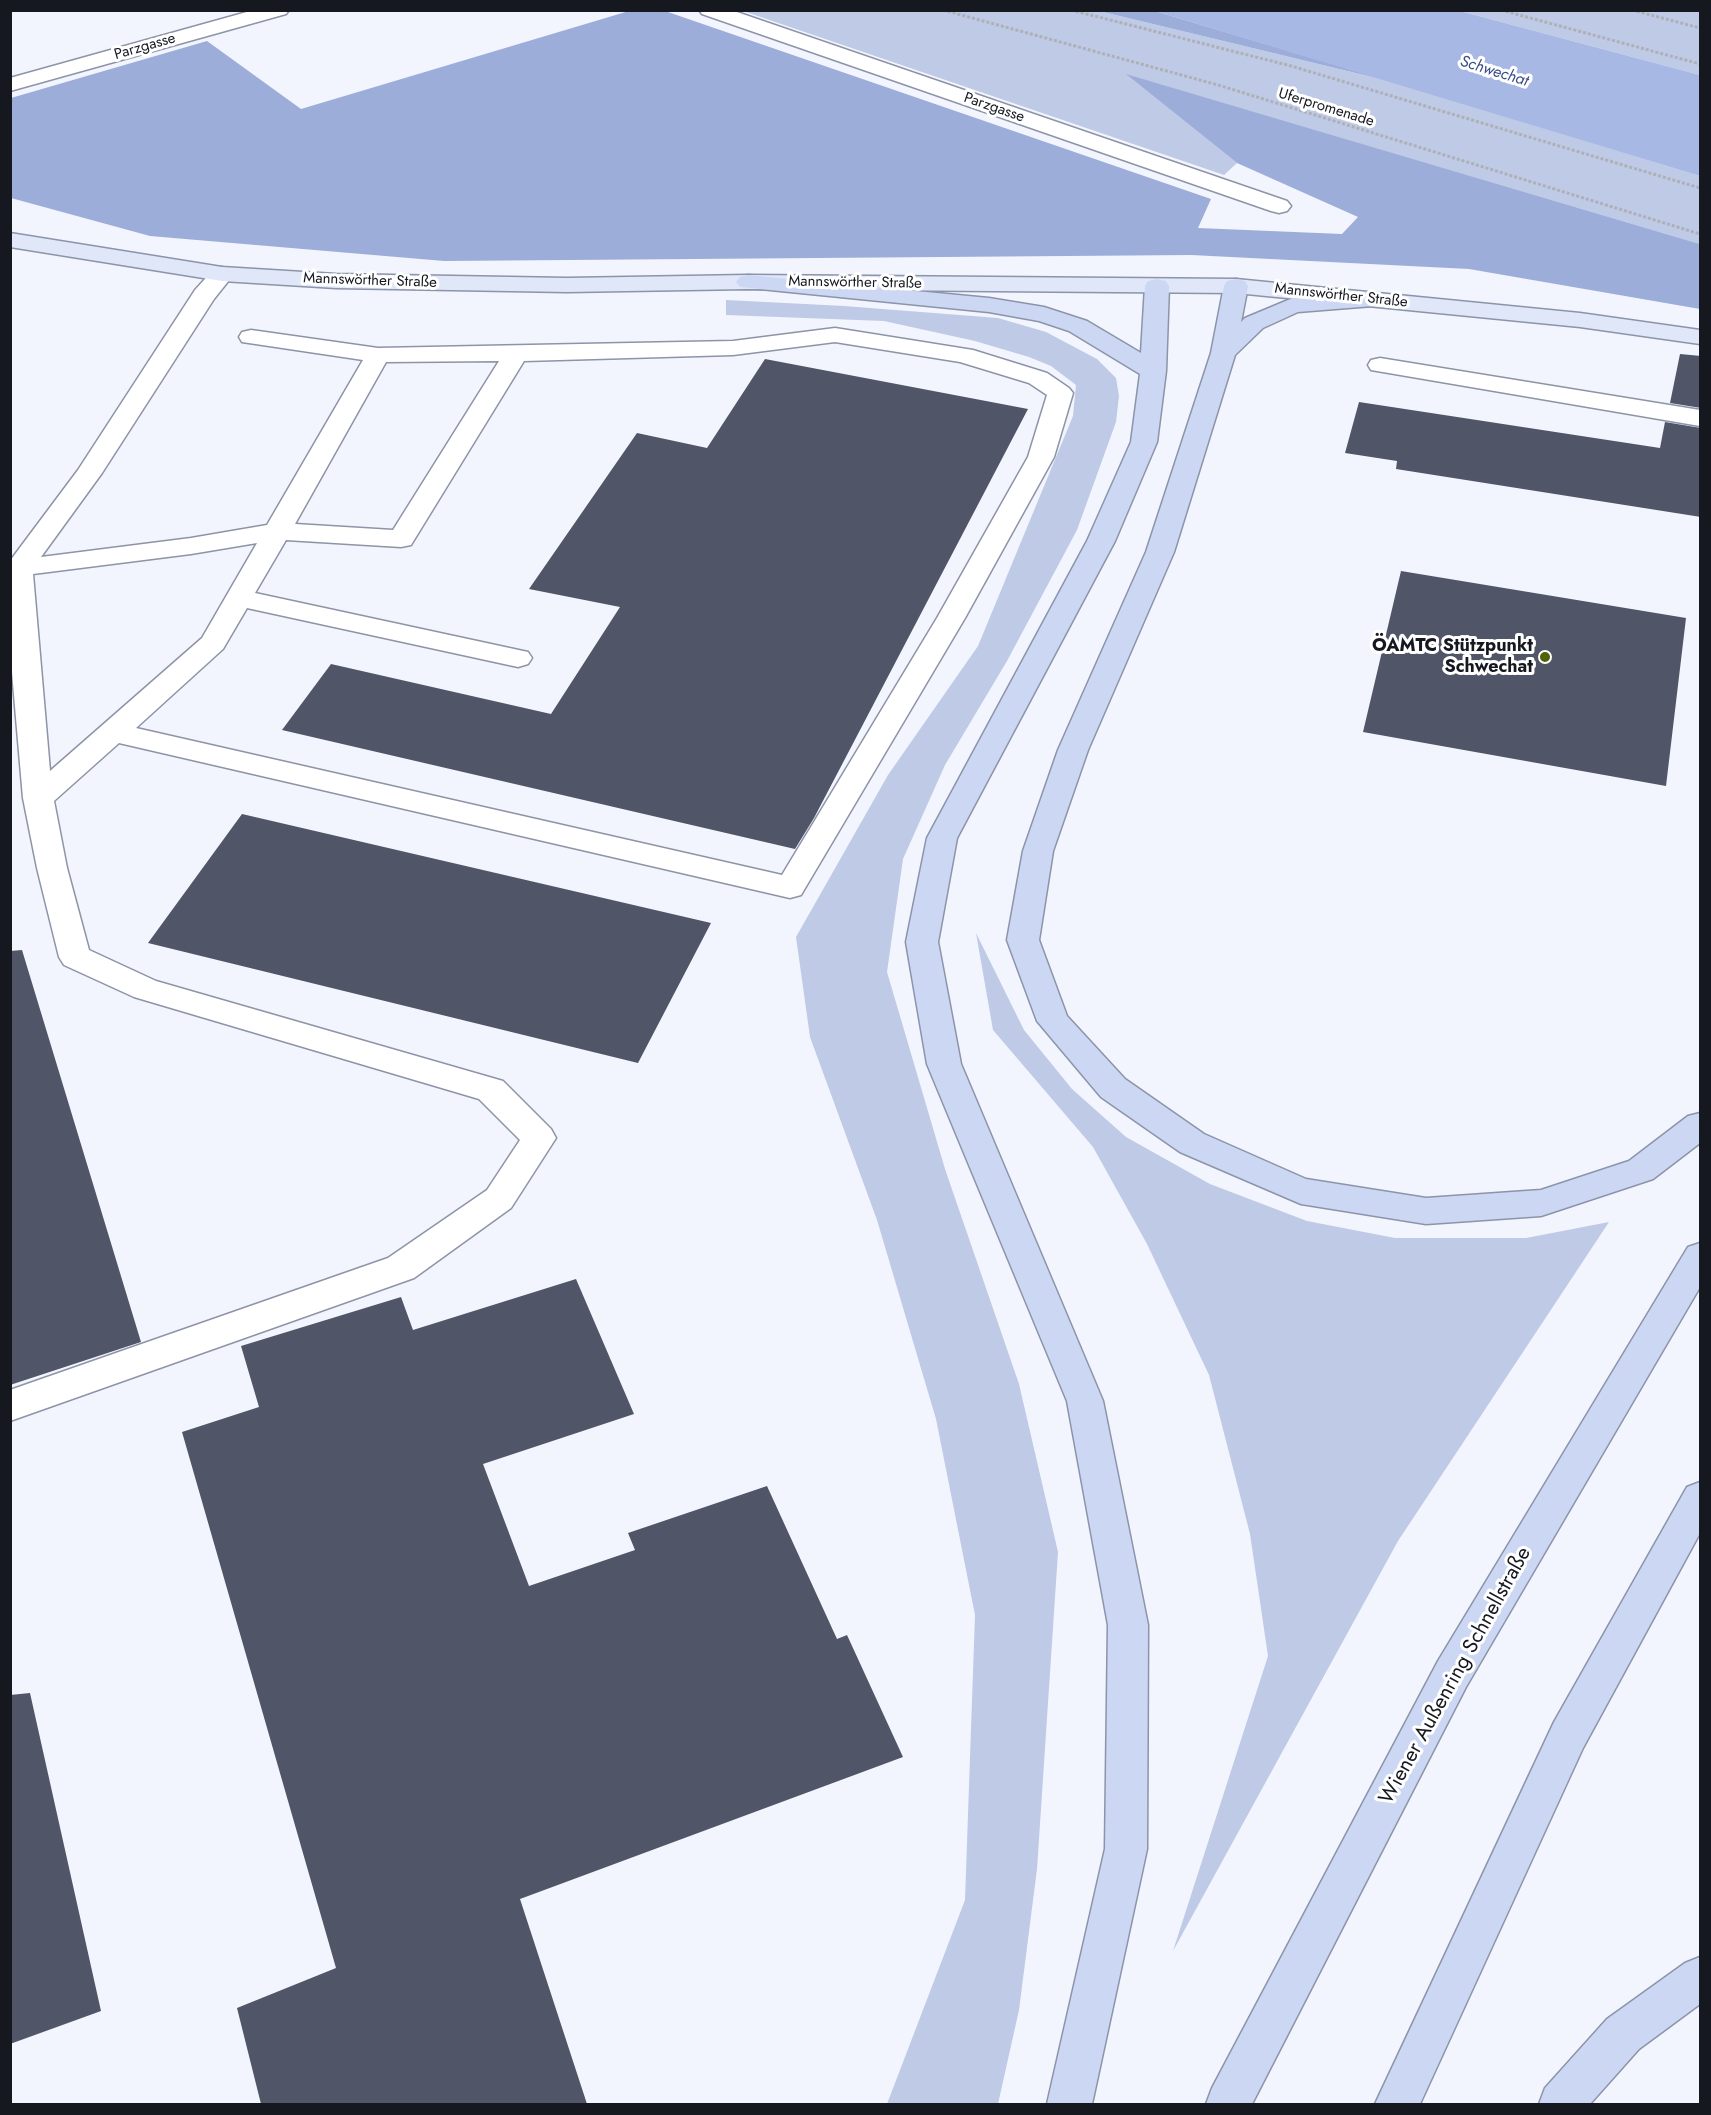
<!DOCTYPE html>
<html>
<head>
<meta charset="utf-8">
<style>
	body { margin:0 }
	#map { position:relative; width:1711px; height:2115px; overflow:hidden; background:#f2f5fd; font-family:Jost,sans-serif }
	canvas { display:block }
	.frame { position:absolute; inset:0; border:12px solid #15181f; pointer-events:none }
</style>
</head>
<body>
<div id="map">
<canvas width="1711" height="2115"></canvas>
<div class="frame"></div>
</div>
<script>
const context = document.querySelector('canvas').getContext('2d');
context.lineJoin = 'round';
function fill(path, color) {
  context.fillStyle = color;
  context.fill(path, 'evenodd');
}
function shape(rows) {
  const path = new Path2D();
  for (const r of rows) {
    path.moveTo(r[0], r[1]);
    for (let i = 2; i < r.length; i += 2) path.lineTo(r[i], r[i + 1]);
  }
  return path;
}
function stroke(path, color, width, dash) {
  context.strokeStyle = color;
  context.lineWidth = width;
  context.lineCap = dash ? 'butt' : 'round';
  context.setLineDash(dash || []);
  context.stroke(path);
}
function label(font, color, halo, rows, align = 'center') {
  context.font = font + ' Jost,sans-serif';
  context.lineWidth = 6;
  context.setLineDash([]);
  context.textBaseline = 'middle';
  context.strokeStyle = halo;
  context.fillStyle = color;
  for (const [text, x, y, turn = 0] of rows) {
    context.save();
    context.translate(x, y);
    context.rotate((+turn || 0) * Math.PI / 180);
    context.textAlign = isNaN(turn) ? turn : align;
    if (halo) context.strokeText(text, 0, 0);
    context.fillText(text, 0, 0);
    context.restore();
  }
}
fill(shape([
	[743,11,1099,11,1389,81,1700,176,1700,244,1128,75,1237,163,1224,175],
	[1460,11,1700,11,1700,75],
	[726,300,844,306,998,318,1046,332,1097,359,1116,378,1119,396,1116,422,1077,530,1007,661,945,765,903,859,887,972,945,1169,1019,1384,1058,1552,1037,1869,1019,2010,998,2104,887,2104,965,1900,975,1615,936,1419,877,1220,810,1037,796,937,888,775,978,646,1073,416,1076,385,1051,366,1029,357,975,341,884,321,726,315],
	[976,933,1024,1030,1072,1089,1126,1137,1210,1184,1307,1221,1395,1238,1526,1238,1609,1222,1398,1541,1173,1951,1268,1656,1250,1534,1209,1375,1147,1244,1093,1147,993,1030]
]), '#bfcae6');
fill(shape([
	[629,11,665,11,1211,199,1198,228,1342,234,1358,217,1237,163,1126,74,1700,244,1700,309,1469,269,1191,255,444,261,150,236,11,198,11,98,207,41,301,109],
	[1099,11,1155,11,1389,81]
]), '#9dadda');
fill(shape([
	[1155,11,1460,11,1700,75,1700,176]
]), '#a7b8e5');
fill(shape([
	[1680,354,1701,356,1701,408,1670,403],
	[765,359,1028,409,814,818,795,849,282,730,331,664,551,714,620,607,529,589,637,433,707,448],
	[1359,402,1660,448,1665,422,1701,428,1701,517,1396,469,1397,461,1345,453],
	[1401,571,1686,618,1666,786,1363,732],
	[242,814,711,923,638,1063,148,943],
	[22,950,141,1342,10,1385,10,951],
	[576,1279,634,1414,483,1464,529,1586,635,1550,628,1533,767,1486,837,1639,847,1635,903,1757,520,1899,587,2104,261,2104,237,2008,336,1968,182,1432,259,1407,241,1346,401,1297,413,1330],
	[30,1693,101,2011,10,2044,10,1695]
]), '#505667');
const minor = shape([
	[254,10,289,10,286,14,10,91,10,78,254,10],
	[699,10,731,10,1287,201,1291,206,1287,211,1279,213,1271,211,702,14,699,10],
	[222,267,230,269,234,274,214,299,102,473,41,557,191,538,267,525,363,360,242,342,239,337,242,332,251,330,378,348,733,341,835,328,973,350,1047,373,1069,388,1073,393,1054,457,965,618,801,895,790,898,119,743,54,801,67,868,89,950,156,981,503,1081,551,1129,556,1138,511,1208,414,1278,10,1421,10,1390,388,1258,487,1190,520,1140,479,1099,134,997,64,965,59,957,37,868,23,798,10,649,10,561,78,470,195,290,214,269,222,267],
	[835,342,960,362,1029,383,1047,395,1028,457,937,618,782,875,136,728,223,649,247,608,518,667,528,664,532,658,528,652,255,593,286,540,401,547,411,545,524,361,733,355,835,342],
	[499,361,393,530,295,524,386,362,499,361],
	[257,543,202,638,50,771,33,574,191,554,257,543],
	[1380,358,1700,410,1700,426,1371,370,1368,365,1371,360,1380,358]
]);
const major = shape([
	[10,233,222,267,336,274,567,278,748,275,1236,279,1580,313,1700,330,1700,344,1580,327,1236,293,748,289,567,292,336,288,222,281,10,247,10,233]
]);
const highway = shape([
	[748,275,989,298,1044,307,1087,321,1141,353,1145,286,1148,281,1157,279,1166,281,1169,286,1166,371,1157,442,1115,541,957,838,938,942,961,1064,1103,1401,1148,1625,1147,1849,1092,2104,1047,2104,1105,1849,1108,1625,1067,1401,927,1064,906,942,927,838,1087,541,1131,442,1140,374,1069,331,1039,321,989,312,740,287,736,282,740,277,748,275],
	[1236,279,1245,281,1248,286,1241,322,1245,318,1293,298,1373,292,1382,294,1385,299,1382,304,1373,306,1298,312,1263,328,1235,355,1174,552,1088,750,1053,851,1039,940,1067,1016,1125,1079,1204,1134,1306,1179,1426,1198,1541,1190,1629,1161,1688,1116,1700,1113,1700,1143,1653,1179,1541,1216,1426,1224,1301,1204,1180,1152,1101,1097,1037,1021,1007,940,1023,851,1058,750,1146,552,1211,353,1224,286,1227,281,1236,279],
	[1700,1243,1700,1287,1466,1687,1252,2104,1206,2104,1212,2088,1438,1661,1688,1247,1700,1243],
	[1700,1482,1700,1533,1583,1748,1420,2104,1375,2104,1554,1722,1687,1487,1700,1482],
	[1700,1957,1700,2004,1639,2049,1590,2104,1539,2104,1545,2088,1607,2019,1685,1963,1700,1957]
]);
stroke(minor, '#8d94a7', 3);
stroke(major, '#8c94a9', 3);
stroke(highway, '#8c94a9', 3);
stroke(shape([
	[943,10,1218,85,1700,234],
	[1071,10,1291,66,1700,188],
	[1501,10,1700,64],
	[1632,10,1700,28]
]), '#adb0b7', 3, [3, 2]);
fill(minor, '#fff');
fill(major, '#e0e7f8');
fill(highway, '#ccd7f4');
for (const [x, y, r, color] of [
	[1545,657,6,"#516001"]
]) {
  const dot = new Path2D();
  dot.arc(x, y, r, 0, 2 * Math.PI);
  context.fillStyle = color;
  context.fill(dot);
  stroke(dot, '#fff', 2);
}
label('15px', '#15181f', '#fff', [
	["Parzgasse",145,47,-16],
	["Parzgasse",994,108,19],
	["Uferpromenade",1326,108,17],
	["Mannswörther Straße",370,281,2],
	["Mannswörther Straße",855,283,1],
	["Mannswörther Straße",1341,296,6]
]);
label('italic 16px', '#3b4d86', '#fff', [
	["Schwechat",1494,72,17]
]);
label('bold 18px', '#15181f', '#fff', [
	["ÖAMTC Stützpunkt",1533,647],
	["Schwechat",1533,668]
], 'right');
label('21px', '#15181f', '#fff', [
	["Wiener Außenring Schnellstraße",1456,1676,-61]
]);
</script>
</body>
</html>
